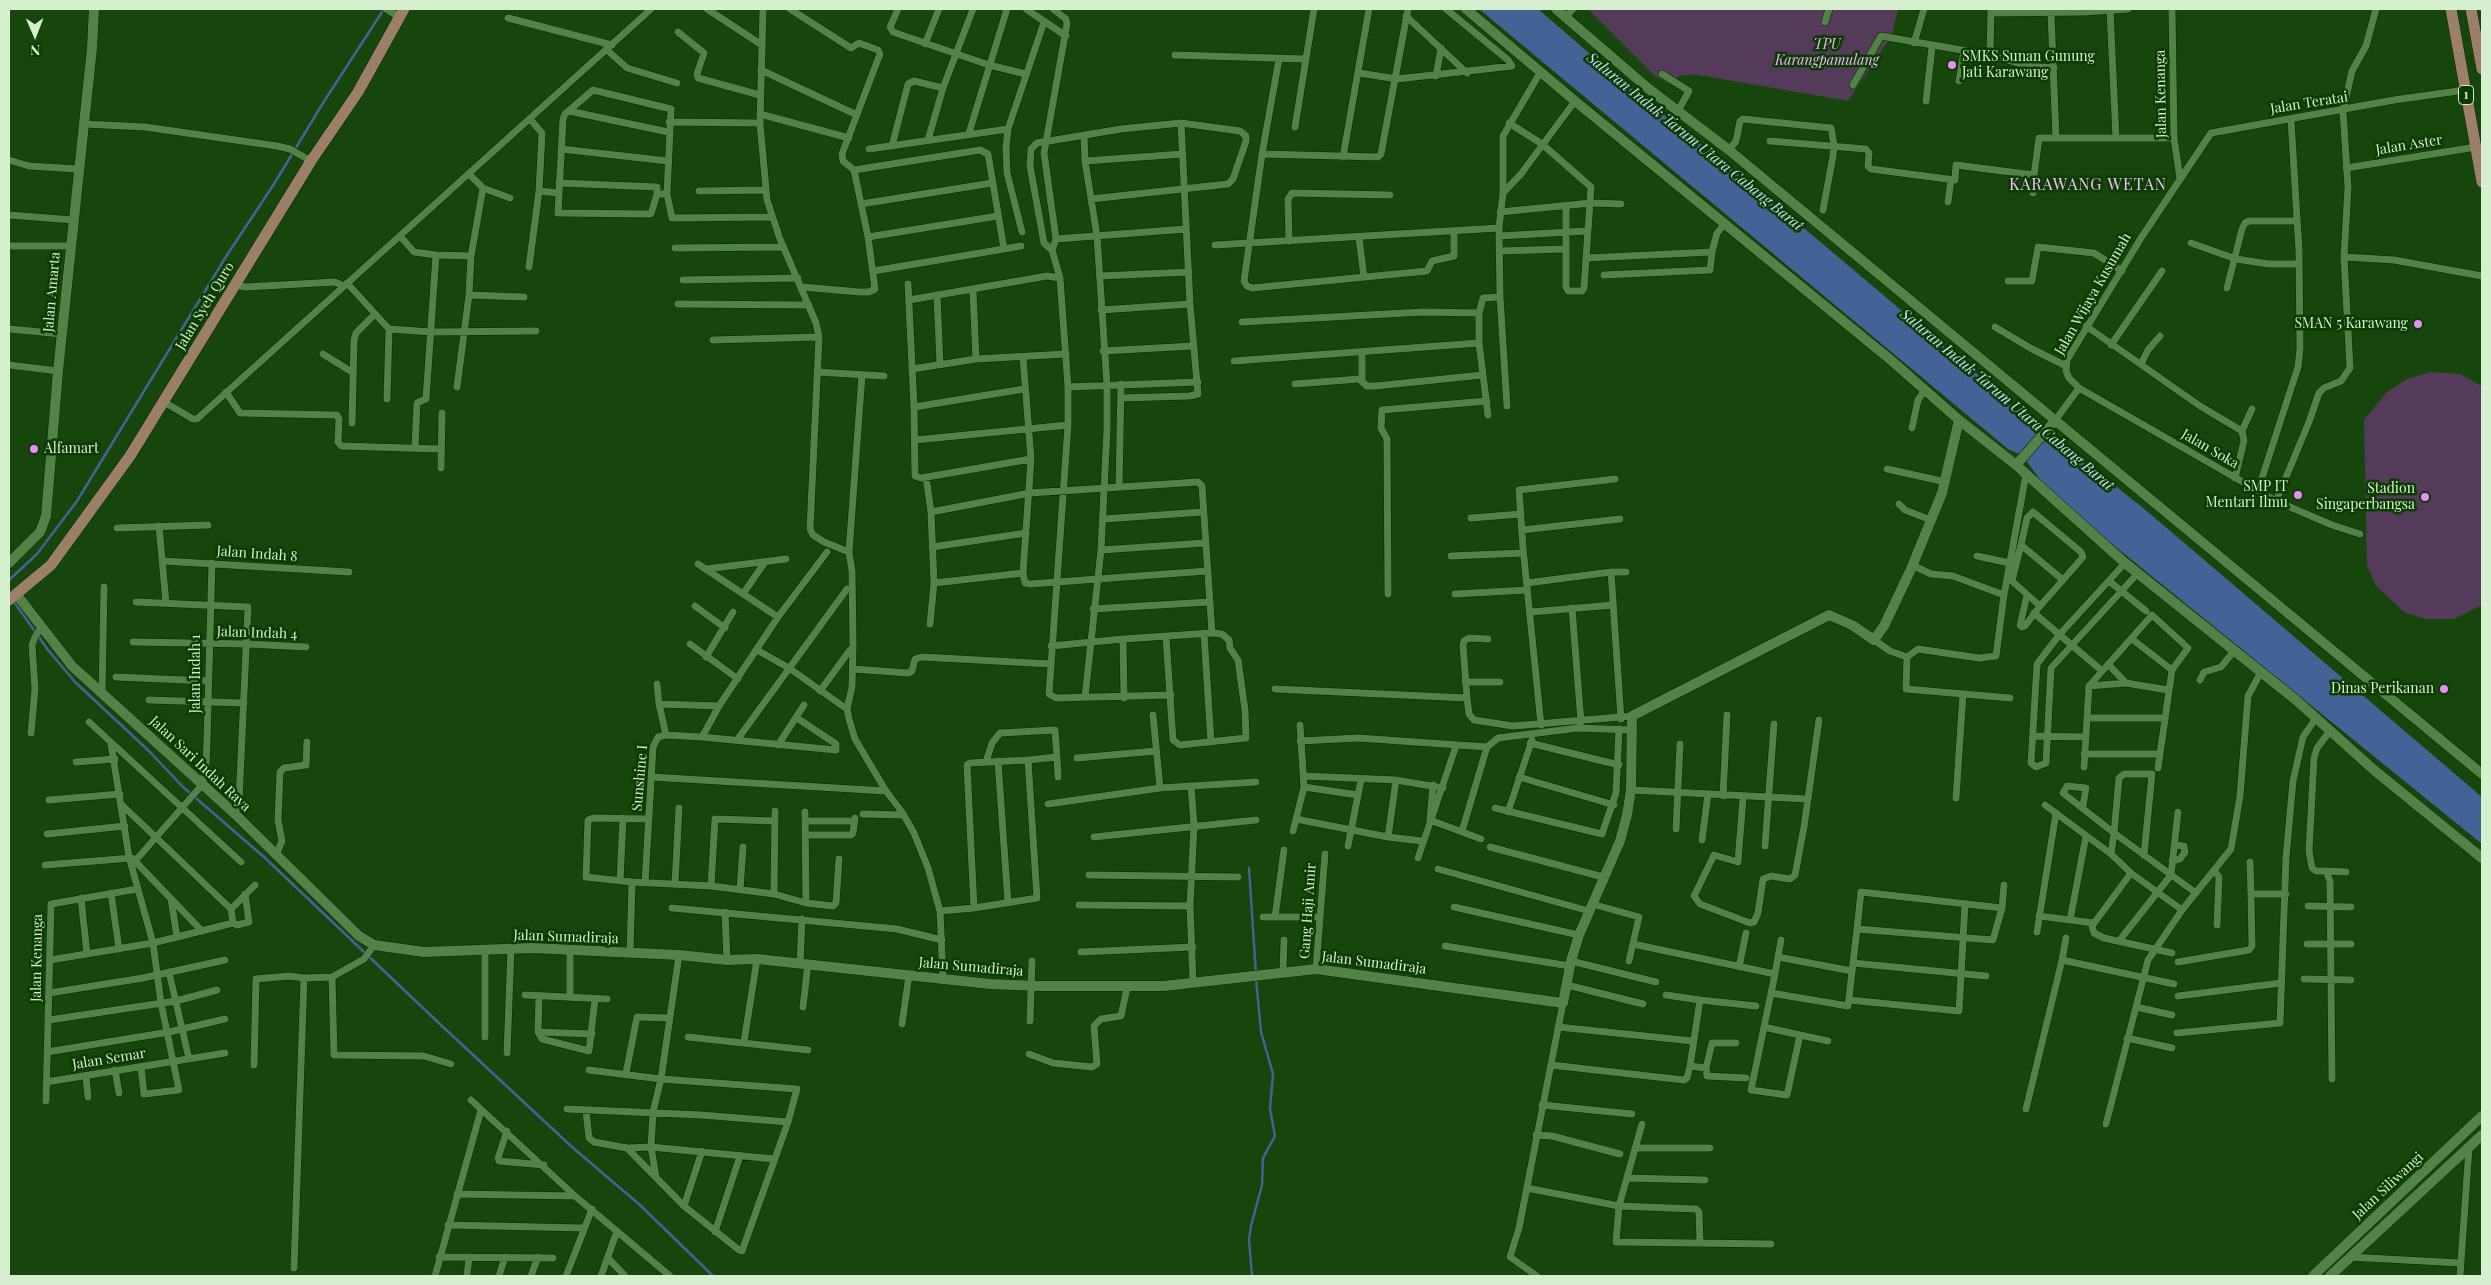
<!DOCTYPE html>
<html>
<head>
<meta charset="utf-8">
<style>
	body { margin:0 }
	#map { position:relative; width:2491px; height:1285px; overflow:hidden; background:#17460c; font-family:"Playfair Display",serif }
	canvas { display:block }
	.frame { position:absolute; inset:0; border:10px solid #d5efcf; pointer-events:none }
	.north { position:absolute; left:10px; top:10px; width:50px; height:50px; -webkit-text-stroke:4px #0b3b00; paint-order:stroke; rotate:179deg; font-size:14px; font-weight:700; line-height:20px; text-align:center; color:#d5efcf }
	.north::after { content:''; display:block; margin:auto; width:18px; height:22px; background:#d5efcf; clip-path:polygon(50% 0,100% 100%,50% 72%,0 100%) }
</style>
</head>
<body>
<div id="map">
<canvas width="2491" height="1285"></canvas>
<div class="frame"></div>
<div class="north">N</div>
</div>
<script>
const context = document.querySelector('canvas').getContext('2d');
context.lineJoin = 'round';
function fill(path, color) {
  context.fillStyle = color;
  context.fill(path, 'evenodd');
}
function shape(rows) {
  const path = new Path2D();
  for (const r of rows) {
    path.moveTo(r[0], r[1]);
    for (let i = 2; i < r.length; i += 2) path.lineTo(r[i], r[i + 1]);
  }
  return path;
}
function stroke(path, color, width, dash) {
  context.strokeStyle = color;
  context.lineWidth = width;
  context.lineCap = dash ? 'butt' : 'round';
  context.setLineDash(dash || []);
  context.stroke(path);
}
function label(font, color, halo, rows, align = 'center') {
  context.font = font + ' "Playfair Display",serif';
  context.lineWidth = 5;
  context.setLineDash([]);
  context.textBaseline = 'middle';
  context.strokeStyle = halo;
  context.fillStyle = color;
  for (const [text, x, y, turn = 0] of rows) {
    context.save();
    context.translate(x, y);
    context.rotate((+turn || 0) * Math.PI / 180);
    context.textAlign = isNaN(turn) ? turn : align;
    if (halo) context.strokeText(text, 0, 0);
    context.fillText(text, 0, 0);
    context.restore();
  }
}
fill(shape([
	[1588,9,1898,9,1892,35,1848,101,1693,74,1679,76,1668,84,1655,76],
	[2431,372,2460,374,2482,386,2482,605,2454,619,2425,619,2404,612,2376,586,2367,566,2364,420,2386,393,2407,379]
]), '#533b59');
fill(shape([
	[1479,9,1538,9,1618,78,1773,202,1990,385,2032,426,2037,437,2093,468,2148,512,2482,797,2482,844,2085,522,2041,481,2022,455,2008,449]
]), '#436295');
stroke(shape([
	[9,580,37,554,77,501,227,255,274,184,323,103,384,9],
	[14,602,48,650,75,682,149,751,183,787,264,857,442,1026,572,1147,640,1205,713,1276],
	[1249,868,1256,974],
	[1252,1276,1249,1240,1251,1226,1262,1185,1263,1158,1275,1136,1270,1109,1273,1074,1261,1032,1256,979]
]), '#436295', 2.5);
const street = shape([
	[386,9,399,17],
	[707,9,762,45],
	[763,9,760,123,767,200,780,239,816,323,819,337,810,529,813,535,824,542,849,552,852,571,853,645,852,687,847,709,849,719,855,739,886,791,902,812,914,833,928,868,940,911,943,979],
	[790,9,851,48,859,43,878,50,880,54,842,154,843,161,854,170,868,237,875,289,869,292,859,292,802,287],
	[898,9,890,27,893,32,989,65,1026,74],
	[1026,9,1066,36],
	[2172,9,2174,138,2180,179],
	[2110,10,2116,138],
	[1991,13,2084,12,2128,9],
	[2051,13,2056,138],
	[1406,16,1467,73],
	[1566,17,1573,9],
	[508,18,612,45],
	[1825,22,1829,9],
	[678,32,704,53,697,74,698,78,760,95],
	[1914,43,1924,9],
	[925,44,939,9],
	[606,49,627,68,677,83],
	[1175,55,1305,59],
	[1990,55,1991,9],
	[1279,59,1262,154,1244,281,1247,286,1252,288,1427,271,1432,261,1454,256,1454,232],
	[761,70,857,115],
	[1359,73,1397,79,1512,66,1508,60,1446,9],
	[1662,74,1689,91,1678,111],
	[1436,76,1441,48],
	[1959,81,1964,51],
	[1853,85,1881,36,1990,55,2028,66,2054,68],
	[1926,101,1932,47],
	[569,111,668,132],
	[760,114,849,138],
	[530,119,542,133,539,191],
	[669,122,760,123],
	[1509,123,1542,144,1591,187,1584,288,1582,291,1568,291,1566,287,1566,206],
	[84,124,145,127,277,146,290,149,311,161],
	[1295,127,1314,9],
	[1008,129,1006,148,1007,173,1022,232],
	[969,133,1007,9],
	[1084,136,1085,161,1097,236,1107,385,1107,430,1101,550,1085,697],
	[928,140,943,88,973,9],
	[1770,141,1866,149,1869,153,1868,166,1871,169,1955,180,1956,165,2034,175,2039,138,2174,138],
	[892,146,908,84,914,81,943,88],
	[561,149,668,161],
	[869,149,1008,129,1044,22],
	[1729,150,1736,141,1740,121,1743,119,1831,128,1834,145,1833,156,1823,210],
	[1262,154,1378,157,1381,154,1408,9],
	[1343,157,1369,9],
	[9,160,29,166,78,169],
	[1085,161,1183,154],
	[2346,168,2476,147],
	[854,170,980,150,988,154,1004,249,873,271],
	[469,174,483,188,510,198],
	[559,183,657,187,657,194],
	[699,191,765,190],
	[1503,193,1521,174,1575,101],
	[2033,193,2034,175],
	[667,194,657,194,651,214,558,213,563,119,565,114,593,90,671,109,667,194,672,218,771,217],
	[1091,199,1228,184,1233,179,1246,141,1246,136,1240,131,1181,123,1121,129,1037,143,1031,149,1030,166,1044,243,1052,250,1060,278,1068,387,1068,425,1049,694,1056,698,1171,695],
	[1948,202,1951,180],
	[861,204,992,183],
	[1500,212,1591,203,1621,204],
	[9,215,73,220],
	[400,236,414,252,436,255,426,399,417,403,415,447],
	[1499,236,1587,231],
	[868,237,998,216],
	[1359,238,1364,277],
	[1056,239,1186,229],
	[1289,241,1288,199,1292,193,1390,195],
	[2191,243,2236,259,2269,264,2299,264],
	[1215,245,1499,228],
	[9,246,70,246],
	[675,248,783,247],
	[1004,249,1021,246],
	[1052,250,1056,239,1044,153,1067,24,1066,19,1053,9],
	[1500,251,1565,249],
	[436,255,471,256,469,295,457,387],
	[471,256,483,188],
	[2344,257,2394,260,2482,276],
	[1586,258,1712,252,1717,233,1725,224],
	[529,267,539,191,558,193],
	[1604,275,1710,270,1712,252],
	[1100,276,1189,272],
	[683,280,798,278],
	[2008,281,2032,281,2038,247,2094,253,2122,271],
	[347,283,389,329,431,332,536,331],
	[908,284,914,407,915,476,921,478,1031,459],
	[234,285,246,287,335,282,344,286],
	[2227,288,2242,229,2245,223,2249,221,2296,221],
	[973,291,976,359],
	[469,295,524,297],
	[937,295,940,364],
	[909,300,1047,276,1060,278],
	[678,304,809,305],
	[1101,310,1190,304],
	[1242,322,1423,312,1479,313],
	[2086,326,2200,406,2242,431,2244,441,2235,478],
	[1995,327,2032,349,2066,366],
	[9,329,62,334],
	[713,340,819,337],
	[2111,345,2162,271],
	[1103,351,1193,346],
	[1362,353,1362,380],
	[323,354,352,372],
	[1023,357,1031,459,1023,573,1025,583,1030,584,1207,571],
	[1234,361,1479,343],
	[2141,364,2148,350,2160,336],
	[9,365,58,371],
	[912,369,976,359,1066,354],
	[817,372,884,376],
	[1295,384,1359,379,1367,386,1376,386,1482,375],
	[1068,387,1198,382],
	[2079,388,2276,501,2332,525,2360,534],
	[226,392,240,413,337,415,339,419,338,442,341,446,440,449],
	[1121,398,1190,396,1198,394,1190,304,1181,123],
	[387,399,389,329],
	[164,402,193,419,197,419,651,9],
	[1507,406,1500,297,1499,228,1503,193,1503,136,1541,71],
	[914,407,1024,389],
	[1488,415,1479,343,1479,313,1483,298,1500,297],
	[2054,422,2079,388,2069,378,2066,371,2067,360,2141,238,2211,133,2394,100,2465,90],
	[352,423,354,340,356,333,374,315],
	[1912,428,1918,400,1925,390],
	[2242,431,2252,409],
	[915,440,1068,425],
	[441,468,442,413],
	[1887,469,1946,482],
	[926,477,931,512,934,583,930,624],
	[1119,487,1121,384],
	[2258,490,2298,367,2300,349,2299,251,2291,120],
	[2276,501,2309,422,2319,393,2324,388,2341,381,2350,368,2344,257,2348,187,2343,111,2352,71,2366,46,2376,9],
	[1899,504,1905,510,1931,520],
	[931,512,1030,493,1198,482,1202,486,1212,633],
	[1471,518,1521,514],
	[1104,519,1203,512],
	[159,526,166,603],
	[117,528,208,525],
	[1522,530,1620,519],
	[2021,545,2012,581,2040,606,2025,626,2022,627,2020,625,2027,595],
	[932,547,1026,533],
	[1101,550,1205,543],
	[849,552,862,375],
	[1451,556,1523,553],
	[1977,556,2010,563],
	[163,561,349,572],
	[2125,563,2060,634,2037,664,2031,763,2036,767,2046,763,2051,668,2138,573],
	[698,564,778,617],
	[1912,565,1931,574,1953,576,2004,595],
	[706,569,786,559],
	[1611,572,1621,719],
	[2109,581,2146,611],
	[934,583,1023,573],
	[1527,583,1611,572,1626,572],
	[743,594,765,562],
	[1388,594,1387,439,1381,428,1382,410,1487,401],
	[1455,594,1527,590],
	[136,602,248,607,239,801,235,814],
	[695,606,725,628],
	[2040,606,2063,580,2083,557,2081,552,2033,512,2027,518,2021,545,2063,580],
	[1572,608,1581,722],
	[1093,609,1209,602],
	[1531,612,1613,605],
	[2034,613,2101,670],
	[1204,634,1211,742],
	[1123,639,1124,698],
	[1488,639,1469,638,1464,641,1463,645,1467,698,1469,714,1474,720,1513,726,1632,716],
	[2132,639,2172,670],
	[1874,640,1890,651,1907,657,1918,649,1979,658,1996,656,2004,595,2026,474],
	[133,642,248,644,306,647],
	[690,644,738,679],
	[1051,646,1123,639,1212,633,1222,634,1229,640,1230,648,1238,660,1245,710,1246,738,1180,745,1173,740,1166,637],
	[757,650,789,668,844,707],
	[706,657,733,612],
	[1907,657,1906,689,2010,698],
	[2108,664,2126,683],
	[853,669,908,673,912,671,915,659,922,657,1051,664],
	[116,677,208,681],
	[2200,680,2204,672,2221,667,2234,651],
	[1465,682,1500,682],
	[657,684,659,704,666,735],
	[2089,686,2126,683,2168,690],
	[1275,689,1467,698],
	[820,691,850,650],
	[102,693,104,587],
	[149,700,244,703],
	[659,704,719,706],
	[1153,715,1160,788],
	[2087,718,2165,718],
	[89,722,241,862],
	[1541,725,1523,548,1519,490,1615,479],
	[2330,731,2317,748,2314,758,2309,851,2312,868,2316,871,2326,871,2330,881,2332,1079],
	[31,733,35,689,32,645,35,637,41,628],
	[2034,736,2085,737],
	[702,737,719,706,778,617,827,552],
	[737,740,847,589],
	[1300,741,1358,738,1487,747,1498,738,1578,728,1631,730],
	[1530,743,1619,765],
	[111,744,129,857,153,943,161,1003,179,1090,144,1094,141,1067],
	[778,745,804,705],
	[2084,754,2160,754],
	[1057,757,1058,777],
	[1077,758,1156,751],
	[998,761,1008,903],
	[76,762,115,759],
	[986,762,992,743,1000,733,1055,730,1057,757,1028,760],
	[2084,767,2089,686,2152,615,2188,648,2172,670,2158,768],
	[1304,776,1396,780,1443,788],
	[651,777,886,791],
	[1519,777,1614,805],
	[1433,785,1430,820,1481,839],
	[1191,786,1194,825,1190,906,1193,982],
	[1304,787,1358,795],
	[1631,790,1808,799],
	[1723,796,1727,715],
	[1743,798,1738,862,1714,855,1694,896,1700,904,1750,923,1754,922,1758,913,1763,879,1771,876,1790,879,1795,875,1804,827,1819,720],
	[1956,798,1963,694],
	[49,800,120,794],
	[1048,804,1160,788,1256,782],
	[2045,805,2111,854],
	[2083,806,2086,788,2067,786,2063,793,2114,833,2111,854,2131,873],
	[1495,808,1602,834,1616,793,1619,729],
	[805,812,806,903],
	[1508,812,1532,740],
	[863,814,904,815],
	[649,819,593,818,588,820,586,877,632,882,711,886,774,894,806,903,833,906,836,903,839,859],
	[1296,819,1388,837,1422,841],
	[805,821,854,821],
	[1676,829,1680,744],
	[1293,831,1304,787,1300,725],
	[1462,831,1487,747],
	[47,834,125,826],
	[805,835,851,835,853,833,855,818],
	[1094,837,1256,820],
	[1388,837,1396,780],
	[1702,840,1708,794],
	[1348,846,1361,780],
	[1765,846,1774,724],
	[1490,847,1603,877],
	[276,855,282,841,278,820,280,772,284,768,306,765,307,742],
	[2144,855,2152,774,2124,774,2119,778,2114,833,2196,893],
	[1418,858,1456,746],
	[136,860,202,785,206,767,207,740,212,563],
	[2172,861,2180,859,2185,852,2184,846,2174,845],
	[2250,862,2251,894],
	[45,865,132,858,202,931],
	[1438,869,1589,911],
	[2214,870,2219,877,2217,925],
	[2326,871,2346,872],
	[1089,875,1238,877],
	[620,881,623,818],
	[645,883,653,747,658,737,666,735,702,737,836,750,836,744,797,718],
	[675,883,679,808],
	[711,886,715,819,775,821],
	[740,889,743,847],
	[111,893,119,949],
	[774,894,775,811],
	[81,898,87,954],
	[171,899,177,937],
	[1592,904,1639,917,1629,961],
	[1079,905,1190,906],
	[2308,906,2351,907],
	[1454,907,1579,935],
	[672,908,897,929,942,940],
	[2002,908,2004,885],
	[231,909,255,885],
	[940,911,974,908,1037,898,1028,760,970,763,967,765,974,908],
	[725,912,727,960],
	[2039,916,2094,923],
	[1263,917,1319,917],
	[1275,917,1284,850],
	[2070,920,2086,836],
	[233,923,237,925,249,922,245,894],
	[2037,932,2056,813],
	[2119,941,2171,875,2178,812],
	[1633,944,1775,974,1781,940],
	[2307,944,2351,944],
	[1445,946,1570,966],
	[1081,952,1193,947],
	[630,953,632,882],
	[2172,953,2104,938,2094,933,2092,926,2131,873,2182,910],
	[1778,957,1852,971],
	[50,960,153,943,233,923,231,909,122,805],
	[2062,960,2066,938],
	[1571,961,1656,982],
	[2178,962,2249,950,2252,946,2251,894,2286,894],
	[800,963,802,919],
	[1853,963,1986,976],
	[1739,967,1746,933],
	[1316,969,1325,854],
	[169,972,189,1059],
	[1283,972,1284,940],
	[332,977,364,959,374,945],
	[2304,979,2351,980],
	[1567,985,1643,1004],
	[49,993,143,978,225,960],
	[1771,993,1848,1006,1857,929,1861,892,2002,908,1993,940,1857,929],
	[525,995,607,999],
	[1666,995,1700,1000],
	[539,996,538,1032,542,1039,589,1051,595,999],
	[2178,996,2281,983],
	[570,997,570,950],
	[1849,1000,1959,1011,1965,904],
	[803,1007,808,963],
	[2136,1007,2172,1015],
	[49,1020,176,1001,217,990],
	[1030,1021,1032,961],
	[902,1024,909,975],
	[1558,1027,1693,1041],
	[1764,1027,1800,1035,1787,1095,1751,1090,1764,1027,1775,974],
	[538,1032,592,1034],
	[2177,1033,2280,1023,2286,858,2293,781,2303,737,2316,718],
	[1800,1035,1828,1041],
	[485,1037,485,950],
	[688,1037,808,1050],
	[2127,1038,2172,1048],
	[744,1042,757,959],
	[47,1052,169,1032,225,1019],
	[507,1053,511,948],
	[1029,1054,1053,1063,1092,1067,1097,1064,1094,1026,1101,1019,1121,1016,1127,988],
	[254,1065,256,979,289,976,304,978,332,977,334,1055,424,1056,451,1064],
	[1551,1065,1684,1080,1687,1078,1690,1066,1700,1000,1756,1006],
	[1690,1066,1706,1068,1707,1076,1746,1078],
	[1706,1068,1712,1043,1736,1043],
	[115,1070,119,1093],
	[589,1070,661,1079,797,1089,788,1122,742,1251,739,1250,684,1206,627,1148],
	[626,1073,637,1017,670,1018],
	[86,1076,88,1097],
	[46,1082,225,1053],
	[471,1100,575,1196,670,1276],
	[46,1101,51,904,137,889],
	[1542,1105,1632,1114],
	[567,1109,701,1115,788,1122],
	[2026,1109,2062,960,2174,984],
	[586,1111,589,1138,594,1142,627,1148,651,1147,774,1159],
	[1642,1124,1619,1206,1616,1242,1771,1244],
	[2106,1124,2148,960,2182,910,2231,849,2240,796,2248,696,2261,672],
	[507,1131,498,1158,499,1161,544,1165],
	[1536,1135,1552,1136,1620,1154],
	[1635,1148,1710,1148],
	[656,1177,651,1147,653,1112,661,1079,679,955],
	[1627,1178,1705,1180],
	[1527,1188,1619,1206,1696,1209,1699,1212,1700,1243],
	[457,1194,575,1196],
	[684,1206,702,1151],
	[448,1225,583,1228],
	[715,1232,740,1156],
	[439,1257,553,1258],
	[2349,1257,2460,1263],
	[608,1258,625,1276],
	[294,1268,304,978],
	[435,1276,481,1110],
	[467,1276,469,1257],
	[499,1276,505,1257],
	[531,1276,538,1257],
	[566,1276,592,1209],
	[601,1276,617,1231],
	[1537,1276,1510,1257,1519,1228,1563,1003],
	[2460,1276,2469,1148]
]);
const secondary = shape([
	[1466,9,1575,101,1892,361,1959,420,2016,465,2125,563,2296,700,2374,770,2482,858],
	[1556,9,1649,89,1729,150,2482,774],
	[2016,465,2054,422],
	[9,563,40,532,46,516,58,371,92,48,94,9],
	[17,595,72,666,235,814,359,936,374,945,424,952,532,948,679,955,727,960,757,959,990,984,1037,986,1164,986,1316,969,1563,1003,1571,961,1579,935,1620,841,1627,815,1631,790,1632,716,1829,615,1852,625,1874,640,1884,626,1911,569,1942,493,1959,420],
	[2313,1276,2482,1116],
	[2330,1276,2482,1135]
]);
const primary = shape([
	[2451,9,2482,182],
	[2471,9,2482,69],
	[9,600,51,565,130,456,311,161,358,92,404,9]
]);
stroke(street, '#062a00', 8);
stroke(secondary, '#062a00', 11);
stroke(primary, '#062a00', 12);
stroke(street, '#528248', 7);
stroke(secondary, '#528248', 10);
stroke(primary, '#9c7f68', 11);
for (const [x, y, r, color] of [
	[1952,65,5,"#e98dfe"],
	[2418,324,5,"#e98dfe"],
	[34,449,5,"#e98dfe"],
	[2298,495,5,"#e98dfe"],
	[2425,497,5,"#e98dfe"],
	[2444,689,5,"#e98dfe"]
]) {
  const dot = new Path2D();
  dot.arc(x, y, r, 0, 2 * Math.PI);
  context.fillStyle = color;
  context.fill(dot);
  stroke(dot, '#0b3b00', 2);
}
for (const [x, y, w] of [
	[2466,95,15]
]) {
  const box = new Path2D();
  box.roundRect(x - w / 2, y - 9.5, w, 19, 4);
  context.fillStyle = '#0b3b00';
  context.fill(box);
  stroke(box, '#d5efcf', 1);
}
label('bold 12px', '#d5efcf', null, [
	["1",2466,95]
]);
label('italic 14px', '#f1b4fe', '#0b3b00', [
	["TPU",1827,45],
	["Karangpamulang",1827,61]
]);
label('14px', '#d5efcf', '#0b3b00', [
	["SMKS Sunan Gunung",1962,57,"left"],
	["Jati Karawang",1962,73,"left"],
	["SMAN 5 Karawang",2408,324],
	["Alfamart",44,449,"left"],
	["SMP IT",2288,487],
	["Mentari Ilmu",2288,503],
	["Stadion",2415,489],
	["Singaperbangsa",2415,505],
	["Dinas Perikanan",2434,689]
], 'right');
label('14px', '#d5efcf', '#0b3b00', [
	["Jalan Kenanga",2161,94,-91],
	["Jalan Teratai",2309,103,-9],
	["Jalan Aster",2409,145,-9],
	["Jalan Amarta",52,292,-85],
	["Jalan Wijaya Kusumah",2093,294,-60],
	["Jalan Syeh Quro",205,306,-59],
	["Jalan Soka",2210,449,30],
	["Jalan Indah 8",257,554,4],
	["Jalan Indah 4",257,633,2],
	["Jalan Indah 1",196,674,-90],
	["Jalan Sari Indah Raya",200,764,43],
	["Sunshine I",640,778,-85],
	["Gang Haji Amir",1308,911,-86],
	["Jalan Sumadiraja",566,937,2],
	["Jalan Kenanga",37,958,-89],
	["Jalan Sumadiraja",1374,963,7],
	["Jalan Sumadiraja",971,967,5],
	["Jalan Semar",109,1059,-9],
	["Jalan Siliwangi",2388,1186,-43]
]);
label('italic 15px', '#caddfc', '#0b3b00', [
	["Saluran Induk Tarum Utara Cabang Barat",1695,142,39],
	["Saluran Induk Tarum Utara Cabang Barat",2007,400,40]
]);
context.letterSpacing = '1px';
label('16px', '#f3c0fe', '#0b3b00', [
	["KARAWANG WETAN",2088,185]
]);
context.letterSpacing = '0px';
</script>
</body>
</html>
